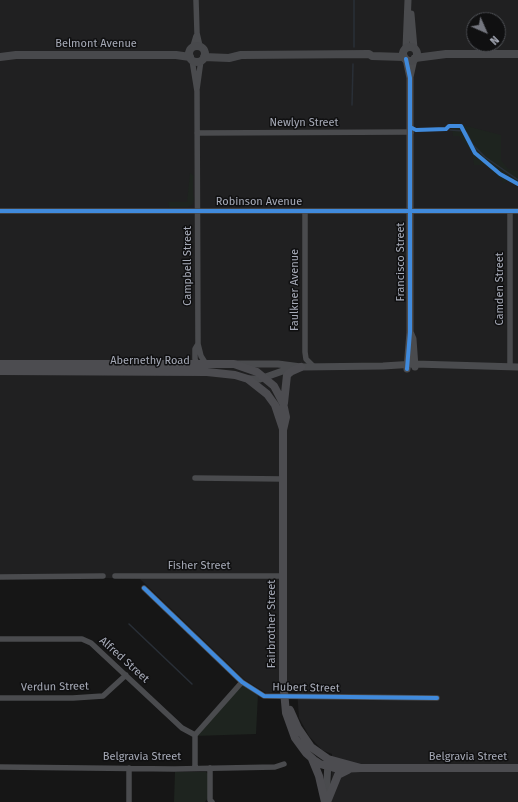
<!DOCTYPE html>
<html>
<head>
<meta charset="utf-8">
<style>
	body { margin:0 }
	#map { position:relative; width:518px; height:802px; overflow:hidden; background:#161616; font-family:"Fira Sans",sans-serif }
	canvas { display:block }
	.north { position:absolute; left:466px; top:12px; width:40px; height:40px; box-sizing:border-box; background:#101011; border:1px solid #4c4e53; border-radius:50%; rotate:135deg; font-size:11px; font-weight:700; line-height:16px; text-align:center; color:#a6aab7 }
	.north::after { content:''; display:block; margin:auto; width:14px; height:18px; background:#74767f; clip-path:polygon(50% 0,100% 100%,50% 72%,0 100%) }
</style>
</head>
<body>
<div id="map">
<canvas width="518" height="802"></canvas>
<div class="north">N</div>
</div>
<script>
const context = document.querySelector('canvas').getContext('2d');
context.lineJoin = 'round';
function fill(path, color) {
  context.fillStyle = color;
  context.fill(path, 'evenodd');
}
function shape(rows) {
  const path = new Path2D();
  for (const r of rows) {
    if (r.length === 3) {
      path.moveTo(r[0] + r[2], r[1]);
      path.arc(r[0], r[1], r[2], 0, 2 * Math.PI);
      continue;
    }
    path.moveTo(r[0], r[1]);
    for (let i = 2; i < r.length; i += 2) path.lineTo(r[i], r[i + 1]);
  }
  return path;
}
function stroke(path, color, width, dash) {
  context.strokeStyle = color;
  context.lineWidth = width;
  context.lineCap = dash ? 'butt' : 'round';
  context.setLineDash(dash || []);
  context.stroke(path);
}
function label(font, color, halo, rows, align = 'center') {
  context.font = font + ' "Fira Sans",sans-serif';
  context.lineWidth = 3;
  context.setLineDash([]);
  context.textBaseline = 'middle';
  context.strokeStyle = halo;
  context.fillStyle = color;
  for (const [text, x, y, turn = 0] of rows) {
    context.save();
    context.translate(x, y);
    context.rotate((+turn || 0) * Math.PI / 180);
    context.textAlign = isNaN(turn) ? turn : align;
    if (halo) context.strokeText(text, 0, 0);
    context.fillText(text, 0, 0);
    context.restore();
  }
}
fill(shape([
	[0,0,518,0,518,802,331,802,332,754,322,750,309,736,299,718,297,690,266,693,245,680,140,579,0,575],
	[474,20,498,20,498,44,474,44]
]), '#202021');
fill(shape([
	[451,122,501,135,501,160,508,169,518,171,518,184,510,179,502,184,503,181,485,165,474,165,472,152,459,136,453,136],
	[190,173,194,176,193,178,193,196,194,197,193,204,188,207,169,207,168,202,187,202],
	[242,682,258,694,256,734,194,736],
	[175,772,206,772,209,775,208,798,205,802,174,802]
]), '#1e241f');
stroke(shape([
	[354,47,354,0],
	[352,105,353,64],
	[450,130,464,131,467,133,473,145,485,157,518,180],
	[129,624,192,684]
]), '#292f37', 1.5);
stroke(shape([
	[196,0,197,33,200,46],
	[193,46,196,36],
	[192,60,197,91,198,344,201,356,206,364],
	[197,89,201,60],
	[197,133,411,132],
	[0,211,518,211],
	[305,211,305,352,306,359,314,367],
	[198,344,195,349,195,359,198,366],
	[510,367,510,211],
	[195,478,283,479],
	[115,576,283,576],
	[0,577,103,576],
	[144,588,242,682,264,696,437,698],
	[0,639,82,639,91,643,182,728,195,735],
	[0,698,73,698,103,696,126,675],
	[0,767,174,769,275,767,284,764],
	[195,768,195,735,242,682],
	[210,768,210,800,212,802],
	[129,802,129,768]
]), '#4a4b4e', 5.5);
stroke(shape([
	[411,14,414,48],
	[406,48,408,0],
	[406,59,410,78,410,332,407,369],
	[410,77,414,59],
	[410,332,413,339,415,367],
	[236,364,278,364,301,367,383,366,415,364,518,367],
	[248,379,260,379,294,367],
	[326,800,328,762]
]), '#4a4b4e', 7);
stroke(shape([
	[197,54,8],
	[410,54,7],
	[0,57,16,55,176,55,190,57],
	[204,57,229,58,241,55,369,54,372,56,404,57],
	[415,58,446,54,518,54]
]), '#48494c', 8);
stroke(shape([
	[0,364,234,364,257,372,274,386,283,403,286,417,283,430,283,680,286,713,295,738,306,753,314,760,320,764,338,769,361,768],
	[0,371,207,372,235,375,248,379,267,394,275,405,283,429],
	[284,403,287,375,292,371,301,367],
	[290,710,298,728,311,747,328,759,361,768,518,768],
	[312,759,319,776,325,802],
	[327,802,338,775,348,770]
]), '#4c4c50', 8);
stroke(shape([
	[406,59,410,78,410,332,407,369],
	[410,127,416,130,446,129,449,126,461,126,475,153,500,174,518,184],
	[0,211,518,211],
	[144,588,242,682,264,696,437,698]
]), '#408adc', 4);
label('11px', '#a6aab7', '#101011', [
	["Belmont Avenue",96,44],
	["Newlyn Street",304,123],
	["Robinson Avenue",259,202],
	["Francisco Street",401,262,-90],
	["Campbell Street",188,266,-90],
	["Camden Street",500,289,-90],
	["Faulkner Avenue",295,290,-90],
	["Abernethy Road",150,361],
	["Fisher Street",199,566],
	["Fairbrother Street",272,624,-90],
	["Alfred Street",124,660,42],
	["Verdun Street",55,687,-1],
	["Hubert Street",306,688,1],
	["Belgravia Street",142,757],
	["Belgravia Street",468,757]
]);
</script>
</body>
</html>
